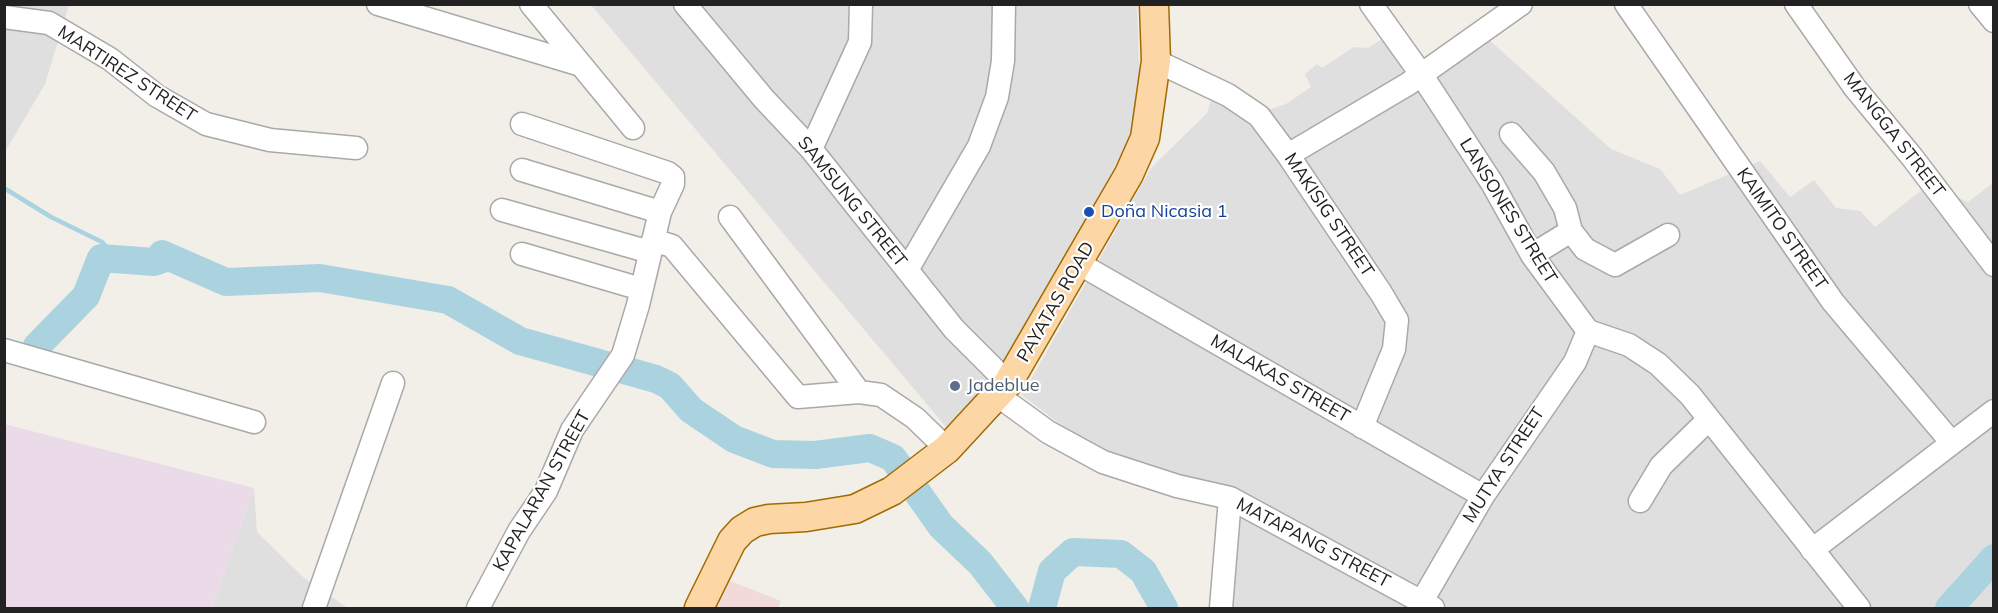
<!DOCTYPE html>
<html>
<head>
<meta charset="utf-8">
<style>
	body { margin:0 }
	#map { position:relative; width:1998px; height:613px; overflow:hidden; background:#f2efe9; font-family:Mulish,sans-serif }
	canvas { display:block }
	.frame { position:absolute; inset:0; border:6px solid #222; pointer-events:none }
</style>
</head>
<body>
<div id="map">
<canvas width="1998" height="613"></canvas>
<div class="frame"></div>
</div>
<script>
const context = document.querySelector('canvas').getContext('2d');
context.lineJoin = 'round';
function fill(path, color) {
  context.fillStyle = color;
  context.fill(path, 'evenodd');
}
function shape(rows) {
  const path = new Path2D();
  for (const r of rows) {
    path.moveTo(r[0], r[1]);
    for (let i = 2; i < r.length; i += 2) path.lineTo(r[i], r[i + 1]);
  }
  return path;
}
function stroke(path, color, width, dash) {
  context.strokeStyle = color;
  context.lineWidth = width;
  context.lineCap = dash ? 'butt' : 'round';
  context.setLineDash(dash || []);
  context.stroke(path);
}
function label(font, color, halo, rows, align = 'center') {
  context.font = font + ' Mulish,sans-serif';
  context.lineWidth = 4.5;
  context.setLineDash([]);
  context.textBaseline = 'middle';
  context.strokeStyle = halo;
  context.fillStyle = color;
  for (const [text, x, y, turn = 0] of rows) {
    context.save();
    context.translate(x, y);
    context.rotate((+turn || 0) * Math.PI / 180);
    context.textAlign = isNaN(turn) ? turn : align;
    if (halo) context.strokeText(text, 0, 0);
    context.fillText(text, 0, 0);
    context.restore();
  }
}
fill(shape([
	[5,5,69,5,45,84,5,152],
	[591,5,1137,5,1140,95,1129,140,1003,370,946,427],
	[1478,30,1611,149,1660,169,1680,195,1760,161,1790,197,1814,180,1836,208,1860,211,1875,227,1929,184,1968,202,1993,183,1993,608,1216,608,1226,491,1155,473,1086,444,1022,395,1151,168,1207,113,1213,93,1271,109,1286,104,1311,87,1305,74,1317,64,1322,68,1354,47,1368,48,1394,31,1423,68],
	[254,488,257,532,304,578,348,608,212,608]
]), '#e0dfdf');
fill(shape([
	[728,580,781,601,778,608,715,608]
]), '#f2dad9');
fill(shape([
	[4,424,254,488,212,608,5,608]
]), '#ebdbe8');
stroke(shape([
	[4,188,51,217,102,242,118,259]
]), '#aad3df', 4.5);
stroke(shape([
	[37,346,86,296,101,258,154,262,160,260,162,254,226,282,320,278,448,300,520,341,656,379,670,386,691,410,734,439,773,454,815,455,870,448,893,458,941,526,980,563,1015,608],
	[1042,608,1052,571,1073,552,1121,554,1143,571,1164,608],
	[1949,608,1994,558]
]), '#aad3df', 28);
const minor = shape([
	[378,4,581,65],
	[531,4,633,128],
	[685,4,764,99,811,149,954,329,1008,383],
	[1371,4,1421,74,1492,183,1532,255,1588,331,1629,345,1658,364,1690,395,1859,608],
	[1626,4,1833,302,1952,443],
	[1796,4,1855,88,1912,157,1994,265],
	[1980,4,1994,21],
	[4,17,49,23,110,59,157,96,206,124,270,140,356,148],
	[1156,61,1228,95,1259,116,1288,155,1381,293,1397,320,1394,349,1362,427],
	[1511,134,1544,172,1565,208,1571,231,1532,255],
	[811,149,860,42,861,4],
	[1288,155,1408,84,1521,4],
	[522,170,660,212],
	[502,210,650,252],
	[730,217,859,392],
	[1571,231,1585,249,1615,265,1668,235],
	[653,240,672,246,798,397,859,392,881,395,915,418,947,449],
	[522,254,641,289],
	[1078,263,1483,496],
	[907,270,979,146,997,97,1003,61,1004,4],
	[4,350,254,422],
	[997,395,1048,432,1103,462,1177,486,1230,498,1433,608],
	[1640,501,1661,466,1708,420],
	[1812,550,1994,411],
	[1422,601,1483,496,1575,362,1588,331],
	[314,608,393,383],
	[478,608,519,531,546,491,572,430,623,355,638,305,660,212,673,184,673,177,668,173,522,124],
	[1221,608,1230,498]
]);
const major = shape([
	[699,608,732,541,742,530,755,522,769,519,806,517,855,509,892,491,947,449,1008,383,1129,174,1145,138,1156,61,1154,4]
]);
stroke(minor, '#a9a9a9', 25);
stroke(major, '#a06b00', 31);
stroke(minor, '#fff', 22);
stroke(major, '#fcd6a4', 28);
for (const [x, y, r, color] of [
	[1089,212,6,"#1a4fb4"],
	[955,386,6,"#5c6f8a"]
]) {
  const dot = new Path2D();
  dot.arc(x, y, r, 0, 2 * Math.PI);
  context.fillStyle = color;
  context.fill(dot);
  stroke(dot, '#fff', 2);
}
label('18px', '#222', '#fff', [
	["MARTIREZ STREET",127,74,33],
	["MANGGA STREET",1894,135,52],
	["SAMSUNG STREET",852,202,51],
	["LANSONES STREET",1508,211,58],
	["MAKISIG STREET",1329,215,56],
	["KAIMITO STREET",1782,229,55],
	["PAYATAS ROAD",1056,302,-60],
	["MALAKAS STREET",1280,379,30],
	["MUTYA STREET",1504,465,-57],
	["KAPALARAN STREET",542,491,-61],
	["MATAPANG STREET",1313,543,28]
]);
label('18px', '#164399', '#fff', [
	["Doña Nicasia 1",1101,212]
], 'left');
label('18px', '#4e5e75', '#fff', [
	["Jadeblue",967,386]
], 'left');
</script>
</body>
</html>
